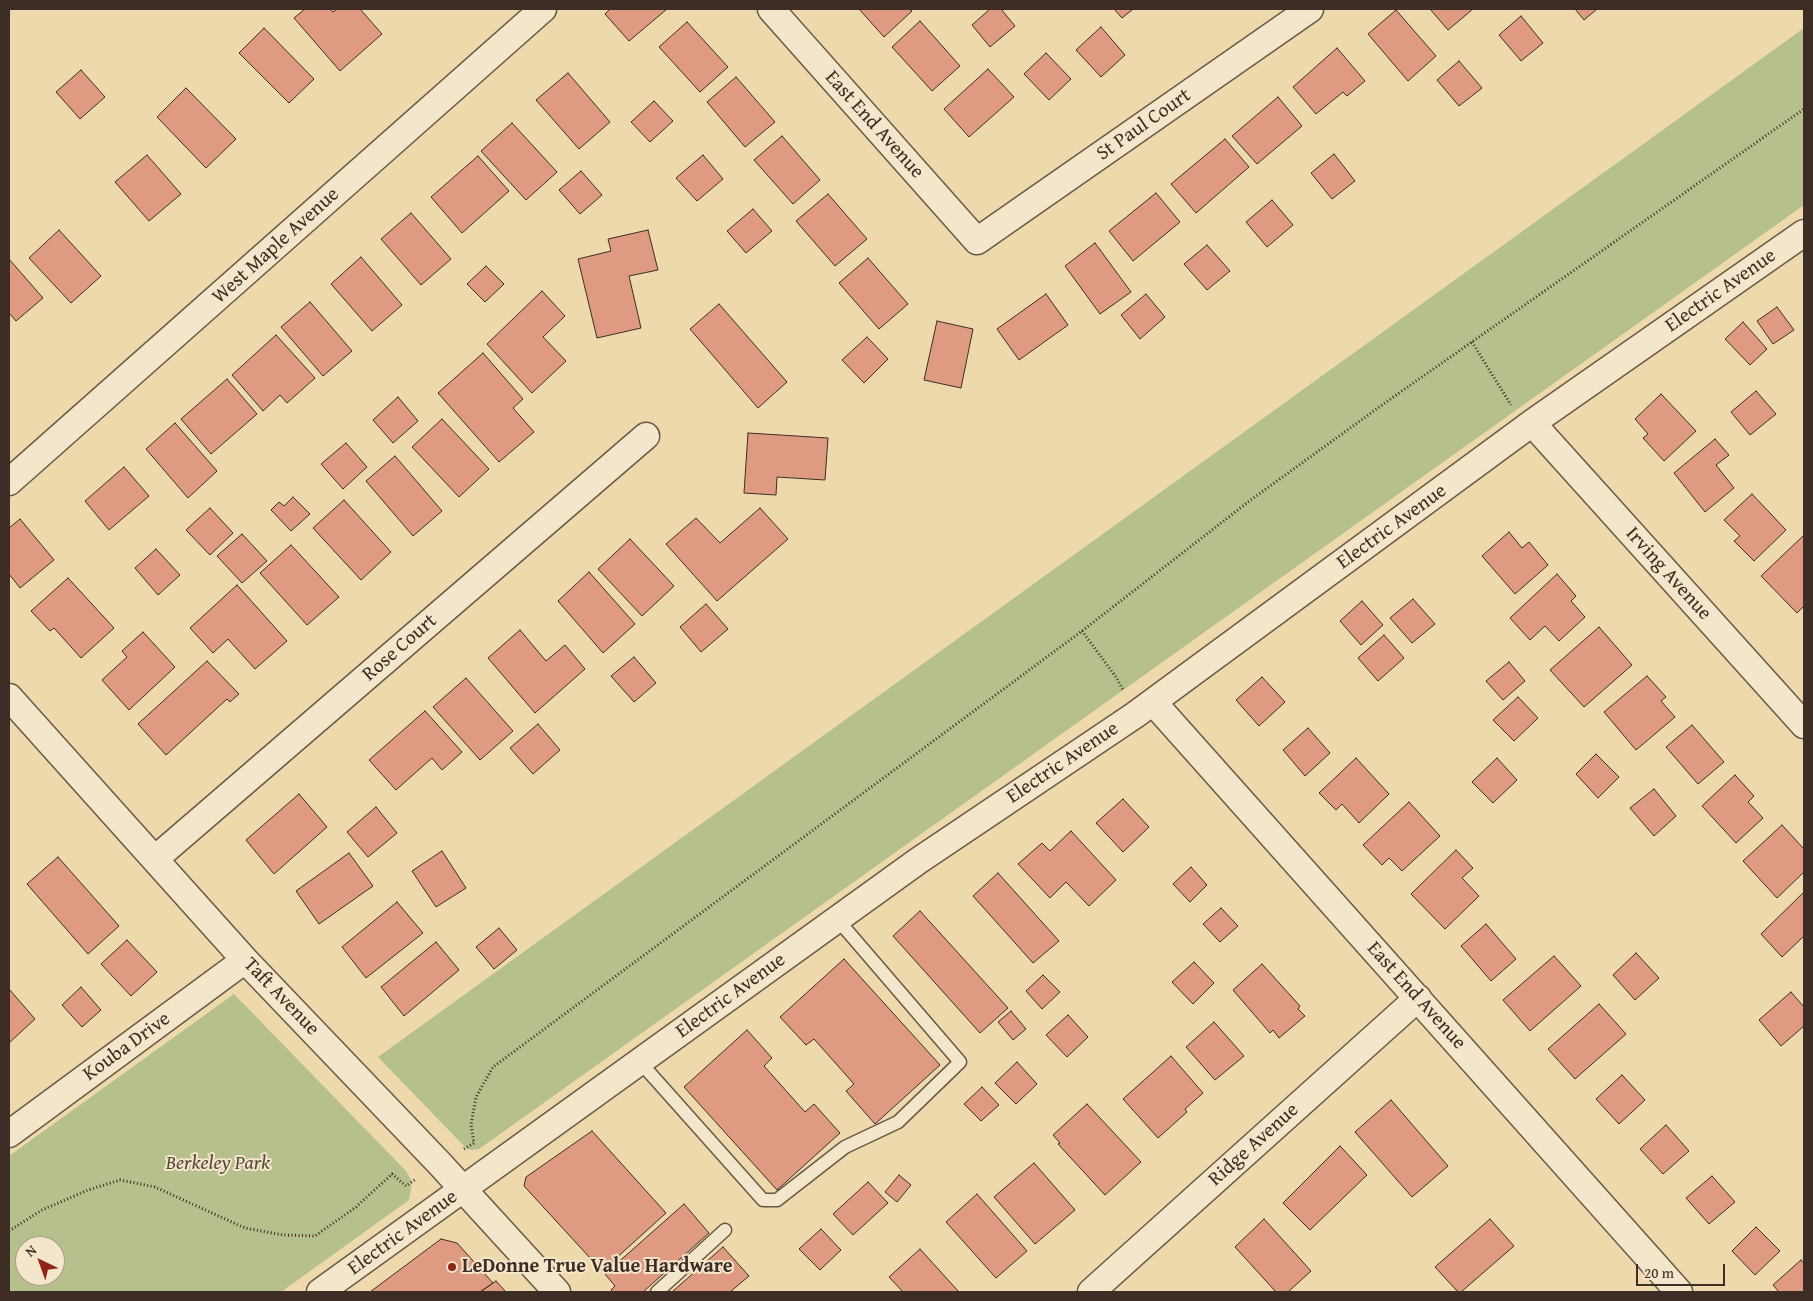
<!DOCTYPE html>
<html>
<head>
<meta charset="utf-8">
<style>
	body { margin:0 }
	#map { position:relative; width:1813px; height:1301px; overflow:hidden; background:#eed9ad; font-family:"Gentium Book Plus",serif }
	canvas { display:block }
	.frame { position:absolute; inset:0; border:10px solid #3e2d25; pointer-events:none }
	.north { position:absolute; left:15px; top:1236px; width:50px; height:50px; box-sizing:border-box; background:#f4e6ca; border:1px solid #ab9c88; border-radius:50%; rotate:318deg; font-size:14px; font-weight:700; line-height:20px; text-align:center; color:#3e2d25 }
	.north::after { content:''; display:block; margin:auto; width:18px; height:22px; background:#8f2418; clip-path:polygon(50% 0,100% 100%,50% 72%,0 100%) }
	.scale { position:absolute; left:1636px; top:1264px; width:89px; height:22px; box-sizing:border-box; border:2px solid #3e2d25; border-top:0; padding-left:6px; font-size:15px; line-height:18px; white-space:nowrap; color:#3e2d25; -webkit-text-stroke:4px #f4e6ca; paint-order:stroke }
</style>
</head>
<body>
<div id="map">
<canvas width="1813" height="1301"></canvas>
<div class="frame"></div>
<div class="north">N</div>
<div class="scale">20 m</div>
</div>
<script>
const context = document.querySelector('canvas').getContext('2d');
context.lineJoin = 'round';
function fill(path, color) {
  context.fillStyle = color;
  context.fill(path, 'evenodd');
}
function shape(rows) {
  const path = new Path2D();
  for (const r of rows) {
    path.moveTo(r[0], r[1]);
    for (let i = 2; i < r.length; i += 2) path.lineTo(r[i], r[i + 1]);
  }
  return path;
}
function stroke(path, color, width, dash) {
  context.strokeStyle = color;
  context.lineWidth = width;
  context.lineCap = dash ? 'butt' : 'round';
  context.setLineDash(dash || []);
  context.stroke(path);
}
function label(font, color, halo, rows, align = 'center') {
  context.font = font + ' "Gentium Book Plus",serif';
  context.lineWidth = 4;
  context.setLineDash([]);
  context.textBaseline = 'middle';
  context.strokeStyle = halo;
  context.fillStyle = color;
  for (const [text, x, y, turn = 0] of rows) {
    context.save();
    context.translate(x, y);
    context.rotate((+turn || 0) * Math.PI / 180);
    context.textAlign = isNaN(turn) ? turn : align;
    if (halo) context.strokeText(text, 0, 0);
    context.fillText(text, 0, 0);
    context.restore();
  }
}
fill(shape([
	[1804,28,1804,205,479,1149,470,1150,466,1148,378,1057],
	[234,994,406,1171,412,1182,409,1200,281,1292,9,1292,9,1156],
	[25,1246,55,1246,55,1276,25,1276]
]), '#b5c08d');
const building = shape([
	[305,9,330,9,333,12,337,9,360,9,382,34,340,71,294,18,305,9],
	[610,9,667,9,629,41,605,14,610,9],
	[859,9,909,9,912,11,884,37,859,9],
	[990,9,1001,9,1015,26,990,47,972,25,990,9],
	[1114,9,1133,9,1122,18,1114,9],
	[1430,9,1473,9,1448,30,1430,9],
	[1575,9,1597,9,1584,20,1575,9],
	[1396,10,1436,56,1408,81,1368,34,1396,10],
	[1521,16,1543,43,1521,61,1499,35,1521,16],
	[920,21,960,66,932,91,892,47,920,21],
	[687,22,728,67,700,92,659,47,687,22],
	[1101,27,1125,55,1101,77,1076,50,1101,27],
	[264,28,314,79,289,103,239,53,264,28],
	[1337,48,1365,81,1347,96,1343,92,1316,114,1293,87,1337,48],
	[1046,53,1071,79,1049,100,1024,74,1046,53],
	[1459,61,1482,88,1459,106,1437,80,1459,61],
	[988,69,1014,97,969,137,944,109,988,69],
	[81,70,105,97,80,119,56,92,81,70],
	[568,73,610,122,579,149,536,100,568,73],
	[736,77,775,122,745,147,707,102,736,77],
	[186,88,236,139,206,168,157,117,186,88],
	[1278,97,1302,126,1257,164,1232,136,1278,97],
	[654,101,673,121,650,142,631,122,654,101],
	[512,123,557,172,526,200,481,151,512,123],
	[782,136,820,180,793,204,754,160,782,136],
	[1225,139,1249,167,1196,213,1171,184,1225,139],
	[1334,154,1355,181,1332,199,1311,173,1334,154],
	[147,155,181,194,149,221,115,182,147,155],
	[703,155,723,179,697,201,676,178,703,155],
	[478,156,509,191,462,233,431,197,478,156],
	[581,171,602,195,580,214,559,190,581,171],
	[1156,193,1180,222,1133,261,1109,231,1156,193],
	[828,194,867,239,835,266,796,221,828,194],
	[1272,200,1293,225,1267,247,1246,222,1272,200],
	[753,209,772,231,746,253,727,231,753,209],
	[411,213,451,259,421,285,381,239,411,213],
	[59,230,101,276,71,303,29,258,59,230],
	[648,230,658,270,629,276,641,328,597,338,578,259,611,251,608,239,648,230],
	[1095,243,1131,292,1100,314,1065,266,1095,243],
	[1207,245,1230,271,1207,290,1184,264,1207,245],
	[361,257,402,305,372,331,331,284,361,257],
	[868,258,908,304,879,329,839,283,868,258],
	[9,259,43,298,16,321,9,313,9,259],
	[486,266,504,284,485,302,467,284,486,266],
	[542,291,565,316,543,337,566,361,532,393,487,344,542,291],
	[1046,294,1068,325,1019,360,997,329,1046,294],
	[1146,294,1165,317,1140,339,1121,315,1146,294],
	[310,302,352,351,323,376,281,327,310,302],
	[719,304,787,382,758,408,690,329,719,304],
	[1777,307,1794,330,1773,344,1757,321,1777,307],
	[937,321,973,329,961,388,924,380,937,321],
	[1743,322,1767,349,1750,365,1725,339,1743,322],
	[276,335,315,378,287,403,280,395,263,411,232,375,276,335],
	[867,337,888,359,864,383,842,360,867,337],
	[483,353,523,399,513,408,534,432,499,462,438,393,483,353],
	[227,379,257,414,211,454,181,419,227,379],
	[1756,391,1776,414,1750,435,1731,412,1756,391],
	[1661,394,1696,431,1664,461,1643,438,1648,434,1635,419,1661,394],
	[398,397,418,421,393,443,373,420,398,397],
	[442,419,489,469,459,497,412,447,442,419],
	[175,423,217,471,188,498,146,449,175,423],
	[748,433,828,438,825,480,777,477,776,495,744,493,748,433],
	[1715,439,1729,455,1716,465,1734,488,1705,512,1674,473,1715,439],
	[346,443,367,467,343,489,321,464,346,443],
	[395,456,442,511,413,536,366,481,395,456],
	[124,467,149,496,109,530,85,501,124,467],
	[1752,494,1786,530,1754,561,1734,541,1740,536,1724,520,1752,494],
	[293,497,310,514,291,531,271,510,279,502,284,506,293,497],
	[344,500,391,552,361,580,313,528,344,500],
	[210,508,233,533,210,555,186,530,210,508],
	[760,508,788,539,717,601,666,544,696,518,720,543,760,508],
	[20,519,54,560,20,588,9,574,9,528,20,519],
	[1509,532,1522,548,1529,542,1548,565,1515,594,1482,556,1509,532],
	[242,534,267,561,242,583,217,556,242,534],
	[1804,535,1804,606,1797,613,1761,576,1804,535],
	[630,539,674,586,642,616,598,569,630,539],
	[291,545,339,597,307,625,260,573,291,545],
	[156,549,180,575,158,595,135,568,156,549],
	[589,572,635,624,603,653,558,601,589,572],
	[1557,574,1576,596,1571,601,1585,617,1559,641,1545,626,1530,640,1510,618,1557,574],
	[68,578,114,628,81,658,54,628,50,631,31,611,68,578],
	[237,585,287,641,255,669,228,639,213,653,190,628,237,585],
	[1413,599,1435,624,1412,643,1390,618,1413,599],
	[1362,601,1383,625,1361,645,1340,621,1362,601],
	[706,604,728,629,701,652,680,627,706,604],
	[1599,627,1632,665,1584,707,1550,670,1599,627],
	[520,630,546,661,565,645,585,669,535,713,488,658,520,630],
	[143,632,175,667,129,710,102,680,127,657,122,651,143,632],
	[1384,635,1404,658,1378,681,1358,658,1384,635],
	[634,657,656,683,634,702,611,676,634,657],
	[207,661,239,694,230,702,227,699,166,755,138,724,207,661],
	[1509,662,1525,681,1503,700,1486,681,1509,662],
	[1647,676,1666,697,1661,701,1675,717,1636,750,1604,712,1647,676],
	[1262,677,1285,702,1259,726,1236,700,1262,677],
	[466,678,513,731,480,760,433,707,466,678],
	[1518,697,1538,718,1514,741,1493,720,1518,697],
	[425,711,462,752,442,770,432,758,396,790,369,760,425,711],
	[538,724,560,750,533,774,510,748,538,724],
	[1692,725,1724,762,1698,784,1666,747,1692,725],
	[1308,728,1330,753,1305,776,1283,750,1308,728],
	[1596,754,1619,777,1598,798,1576,774,1596,754],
	[1356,758,1389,794,1359,823,1342,804,1336,810,1319,793,1356,758],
	[1497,758,1517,780,1493,803,1472,782,1497,758],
	[1735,775,1754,796,1748,802,1763,818,1736,843,1702,806,1735,775],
	[1654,789,1676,816,1654,836,1630,808,1654,789],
	[299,794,327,827,274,874,246,840,299,794],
	[1123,799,1149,827,1123,852,1096,823,1123,799],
	[1409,802,1440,836,1402,871,1389,858,1382,865,1363,845,1409,802],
	[376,807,397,833,368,857,347,832,376,807],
	[1782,825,1804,849,1804,872,1777,898,1743,861,1782,825],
	[1071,831,1116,880,1089,906,1066,882,1050,898,1018,864,1042,843,1050,851,1071,831],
	[1456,850,1473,868,1462,878,1479,896,1445,929,1411,894,1456,850],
	[442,851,466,888,436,907,412,871,442,851],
	[349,853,373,886,319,924,296,891,349,853],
	[58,857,119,926,88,954,27,884,58,857],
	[1191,867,1207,885,1190,902,1173,884,1191,867],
	[998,873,1059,941,1033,963,973,896,998,873],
	[1804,892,1804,936,1782,957,1761,934,1804,892],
	[397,902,423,933,366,978,342,947,397,902],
	[1221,908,1238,926,1220,942,1203,924,1221,908],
	[920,911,1008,1008,980,1033,893,936,920,911],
	[1486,924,1516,959,1491,981,1461,946,1486,924],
	[499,928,517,950,494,969,476,947,499,928],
	[127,940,157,972,131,996,101,964,127,940],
	[436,942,459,970,404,1016,381,987,436,942],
	[1636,953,1659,978,1635,1000,1613,975,1636,953],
	[1554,956,1581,986,1530,1031,1503,1000,1554,956],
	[844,959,940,1065,875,1124,846,1091,854,1084,814,1039,806,1045,780,1017,844,959],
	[1194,962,1214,983,1193,1004,1172,982,1194,962],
	[1262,964,1300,1006,1298,1009,1305,1016,1279,1038,1273,1030,1270,1033,1233,990,1262,964],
	[1043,975,1060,992,1042,1009,1026,991,1043,975],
	[81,987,101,1010,82,1027,62,1005,81,987],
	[9,989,35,1019,9,1043,9,989],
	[1791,992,1804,1007,1804,1026,1781,1046,1759,1020,1791,992],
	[1599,1004,1626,1034,1575,1079,1548,1049,1599,1004],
	[1011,1011,1026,1029,1013,1040,998,1022,1011,1011],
	[1068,1015,1088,1037,1067,1057,1046,1035,1068,1015],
	[1214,1022,1244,1056,1215,1080,1186,1047,1214,1022],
	[747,1030,772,1058,764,1066,805,1112,814,1104,840,1133,777,1190,684,1087,747,1030],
	[1171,1056,1203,1093,1185,1109,1187,1112,1158,1138,1123,1099,1171,1056],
	[1017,1062,1037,1084,1016,1104,995,1083,1017,1062],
	[1622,1075,1645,1100,1619,1124,1596,1099,1622,1075],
	[982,1087,999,1105,981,1121,964,1104,982,1087],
	[1391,1100,1448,1166,1412,1197,1355,1132,1391,1100],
	[1087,1104,1141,1162,1105,1195,1058,1144,1060,1143,1053,1135,1087,1104],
	[1666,1125,1689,1151,1663,1174,1640,1149,1666,1125],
	[592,1131,666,1213,602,1271,524,1186,526,1177,592,1131],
	[1340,1146,1367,1175,1310,1230,1283,1203,1340,1146],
	[1034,1163,1075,1210,1035,1244,994,1197,1034,1163],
	[899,1175,911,1185,897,1202,885,1192,899,1175],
	[1712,1176,1735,1202,1709,1224,1686,1198,1712,1176],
	[868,1182,888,1203,853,1235,833,1214,868,1182],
	[977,1194,1027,1251,996,1278,946,1222,977,1194],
	[684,1204,709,1233,643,1292,613,1292,611,1290,615,1286,605,1274,684,1204],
	[1264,1219,1311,1271,1288,1292,1276,1292,1235,1247,1264,1219],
	[1490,1219,1514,1246,1461,1292,1458,1292,1435,1267,1490,1219],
	[1756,1227,1780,1251,1755,1275,1732,1251,1756,1227],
	[821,1229,841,1250,820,1270,799,1249,821,1229],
	[441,1239,457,1243,493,1283,480,1292,370,1292,441,1239],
	[723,1247,749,1276,730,1292,672,1292,723,1247],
	[920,1249,959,1292,903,1292,889,1277,920,1249],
	[1801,1260,1804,1264,1804,1292,1779,1292,1773,1285,1801,1260],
	[496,1281,506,1292,480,1292,493,1283,496,1281]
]);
fill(building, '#df9b82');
stroke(building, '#3e2d25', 1);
const service = shape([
	[640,1062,763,1200,777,1200,845,1147,898,1122,960,1062,837,919],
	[657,1292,725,1230]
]);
const minor = shape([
	[771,9,977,241,1310,9],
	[1532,423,1804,725],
	[9,482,543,9],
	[9,697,245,960,440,1164,557,1292],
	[1153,702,1679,1292],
	[155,859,646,436],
	[9,1134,245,960],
	[320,1292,918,861,1135,715,1532,423,1804,233],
	[1091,1292,1418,998]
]);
stroke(service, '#6a5847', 15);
stroke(minor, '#6a5847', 29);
stroke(shape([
	[1472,342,1511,405],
	[1082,631,1116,677,1123,690],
	[464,1149,474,1143,471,1125,476,1097,493,1067,1082,631,1248,502,1382,405,1804,109],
	[9,1231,42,1210,88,1190,120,1180,155,1187,245,1228,283,1235,315,1236,356,1207,392,1174,406,1186,416,1179]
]), '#3e2d25', 3, [1, 2.5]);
stroke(service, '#f4e6ca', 12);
stroke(minor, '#f4e6ca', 26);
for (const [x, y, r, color] of [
	[452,1267,5,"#8f2418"]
]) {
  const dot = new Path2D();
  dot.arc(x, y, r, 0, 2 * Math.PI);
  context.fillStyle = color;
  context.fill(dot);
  stroke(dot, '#f4e6ca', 2);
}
label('20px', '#3e2d25', '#f4e6ca', [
	["East End Avenue",874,125,48],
	["St Paul Court",1144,125,-35],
	["West Maple Avenue",276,246,-42],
	["Electric Avenue",1721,291,-35],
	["Electric Avenue",1392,527,-36],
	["Irving Avenue",1668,574,48],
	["Rose Court",400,648,-41],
	["Electric Avenue",1063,763,-34],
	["Electric Avenue",731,996,-36],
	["East End Avenue",1416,996,48],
	["Taft Avenue",281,997,46],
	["Kouba Drive",127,1047,-36],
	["Ridge Avenue",1254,1145,-42],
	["Electric Avenue",403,1233,-36]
]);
label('italic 20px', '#564a3a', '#f4e6ca', [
	["Berkeley Park",218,1164]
]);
label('bold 20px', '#3e2d25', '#f4e6ca', [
	["LeDonne True Value Hardware",462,1267]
], 'left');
</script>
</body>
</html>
